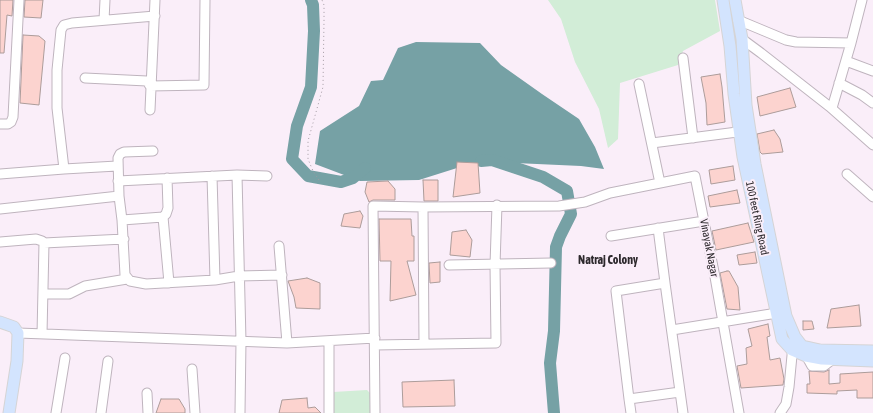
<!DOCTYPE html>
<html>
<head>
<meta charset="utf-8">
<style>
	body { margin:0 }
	canvas { display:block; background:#faeef9 }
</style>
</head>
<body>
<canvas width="873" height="413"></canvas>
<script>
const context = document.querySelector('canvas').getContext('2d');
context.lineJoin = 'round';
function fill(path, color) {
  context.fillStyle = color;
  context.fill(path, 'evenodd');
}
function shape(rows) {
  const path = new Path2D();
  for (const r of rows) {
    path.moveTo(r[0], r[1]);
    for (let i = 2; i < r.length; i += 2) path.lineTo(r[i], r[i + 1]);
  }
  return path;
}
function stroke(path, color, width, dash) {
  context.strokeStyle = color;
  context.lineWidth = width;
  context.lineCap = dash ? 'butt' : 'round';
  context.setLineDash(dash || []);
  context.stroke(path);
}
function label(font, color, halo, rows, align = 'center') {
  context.font = font + ' "Asap Condensed",sans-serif';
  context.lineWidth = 4;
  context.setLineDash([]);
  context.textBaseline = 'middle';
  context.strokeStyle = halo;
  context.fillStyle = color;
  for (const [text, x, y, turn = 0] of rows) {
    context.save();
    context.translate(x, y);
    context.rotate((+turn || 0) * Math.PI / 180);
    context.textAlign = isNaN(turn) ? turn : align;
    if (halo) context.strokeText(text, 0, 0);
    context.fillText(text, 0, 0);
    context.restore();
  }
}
fill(shape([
	[548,0,715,0,720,31,683,51,678,65,620,83,618,139,608,148,599,109,575,62,561,19],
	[367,390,370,393,370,413,332,413,333,392]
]), '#d2edd7');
fill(shape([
	[416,42,480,43,501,65,542,94,579,119,595,147,604,169,581,166,493,162,457,168,419,180,360,181,315,164,320,131,359,106,371,81,383,80,398,48]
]), '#76a1a5');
stroke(shape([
	[311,0,313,5,314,31,311,87,297,126,292,159,308,176,341,182,353,178,365,168],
	[481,161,492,160,543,177,567,191,571,214,560,236,556,247,554,331,550,363,554,413]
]), '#76a1a5', 12);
const building = shape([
	[0,0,13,0,12,16,7,15,4,53,0,53,0,0],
	[25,0,43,0,41,18,24,17,25,0],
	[23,35,39,36,45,41,39,105,20,103,23,35],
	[720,74,722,87,725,122,707,125,706,103,701,77,720,74],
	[790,88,796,107,760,116,757,97,790,88],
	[774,130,780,139,783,152,762,154,760,152,757,134,774,130],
	[457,162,478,163,480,193,453,197,457,162],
	[733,166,735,180,711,184,709,170,733,166],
	[423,180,438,180,438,201,424,201,423,180],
	[388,181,395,189,395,200,373,200,369,202,365,192,367,182,388,181],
	[737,190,740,203,710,207,708,196,737,190],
	[360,211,363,216,360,228,341,226,344,214,360,211],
	[379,219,411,219,412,236,414,236,414,261,407,261,416,295,390,301,391,261,380,261,379,219],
	[748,223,754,242,716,250,712,231,748,223],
	[466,230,472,240,470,257,450,255,452,232,466,230],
	[755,252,757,263,739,265,737,255,755,252],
	[440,262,440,282,430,283,429,263,440,262],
	[727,271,729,271,738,287,740,310,727,309,720,273,727,271],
	[307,278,320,283,320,309,296,308,294,297,288,281,307,278],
	[859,305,861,326,827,328,831,309,859,305],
	[803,321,812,321,814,329,803,330,803,321],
	[768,324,770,336,767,337,770,360,780,358,784,379,783,385,741,388,737,366,747,364,746,348,752,346,748,329,768,324],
	[829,370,829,384,840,383,840,374,873,372,873,398,857,398,857,390,837,391,837,394,807,393,807,384,810,384,809,371,824,372,829,370],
	[454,380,455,406,403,407,402,382,454,380],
	[307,398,308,408,315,407,321,413,279,413,282,400,307,398],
	[161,399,179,399,185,409,185,413,156,413,161,399]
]);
fill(building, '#fcd3cf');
stroke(building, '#ac9c9a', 1);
const minor = shape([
	[104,20,105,0],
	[738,20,786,40,796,42,851,43],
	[742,39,761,53,830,107,873,145],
	[683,58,693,138],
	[846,61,873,71],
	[85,78,147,81,150,86],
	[839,83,862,95,873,103],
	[639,84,660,183],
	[150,86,204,85,205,0],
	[832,108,851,43,862,0],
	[150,110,155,0],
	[0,124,8,124,11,122,13,117,19,0],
	[652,143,745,131],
	[153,151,124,152,120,154,118,158,119,196,122,220,163,217,166,214,168,208,167,178],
	[117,166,64,169,57,108,57,70,61,30,64,25,72,23,155,16],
	[0,174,64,169],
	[847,174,873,197],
	[237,175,241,341,240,413],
	[212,176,215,280],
	[118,181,237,175,267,176],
	[423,207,424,344],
	[0,209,119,196],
	[163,217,169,283],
	[122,220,125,275,130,281,146,284,215,280,239,276,282,275],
	[658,228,665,283],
	[611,236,704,221],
	[0,242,36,239,42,241,44,243,42,334],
	[44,243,124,239],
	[279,246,287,343],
	[449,265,551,263],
	[43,294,69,294,85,286,127,279],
	[672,330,777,313],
	[18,333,287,343,375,338],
	[375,345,496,343,495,265,497,205],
	[807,357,812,366,824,366,833,359],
	[192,369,195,413],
	[147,393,148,413],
	[629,399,680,392],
	[56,413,65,358],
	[101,413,108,361],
	[329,413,329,341],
	[375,413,373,206,423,207,559,206,585,202,610,193,695,176,715,277,739,413],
	[631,413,629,399,616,291,665,283,683,413],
	[780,413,786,404,789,387,793,345]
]);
const major = shape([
	[723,0,730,46,734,94,743,157,782,339,792,350,806,356,822,359,873,361],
	[735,0,742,39,746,105,755,164,786,316,795,337,802,346,820,350,873,351],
	[0,322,14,327,18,333,17,361,9,413]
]);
stroke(minor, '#bfb4be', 11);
stroke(major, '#d5d4d5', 13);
stroke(shape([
	[319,180,313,171,308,159,308,141,323,87,324,21,324,5,322,0]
]), '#a29aa2', 1, [1, 3]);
stroke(minor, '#fff', 9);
stroke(major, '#d3e4fe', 11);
label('11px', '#2d292d', '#faeef9', [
	["100 feet Ring Road",757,218,78],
	["Vinayak Nagar",709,248,79]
]);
label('bold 12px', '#2d292d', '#faeef9', [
	["Natraj Colony",608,260]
]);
</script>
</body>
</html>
